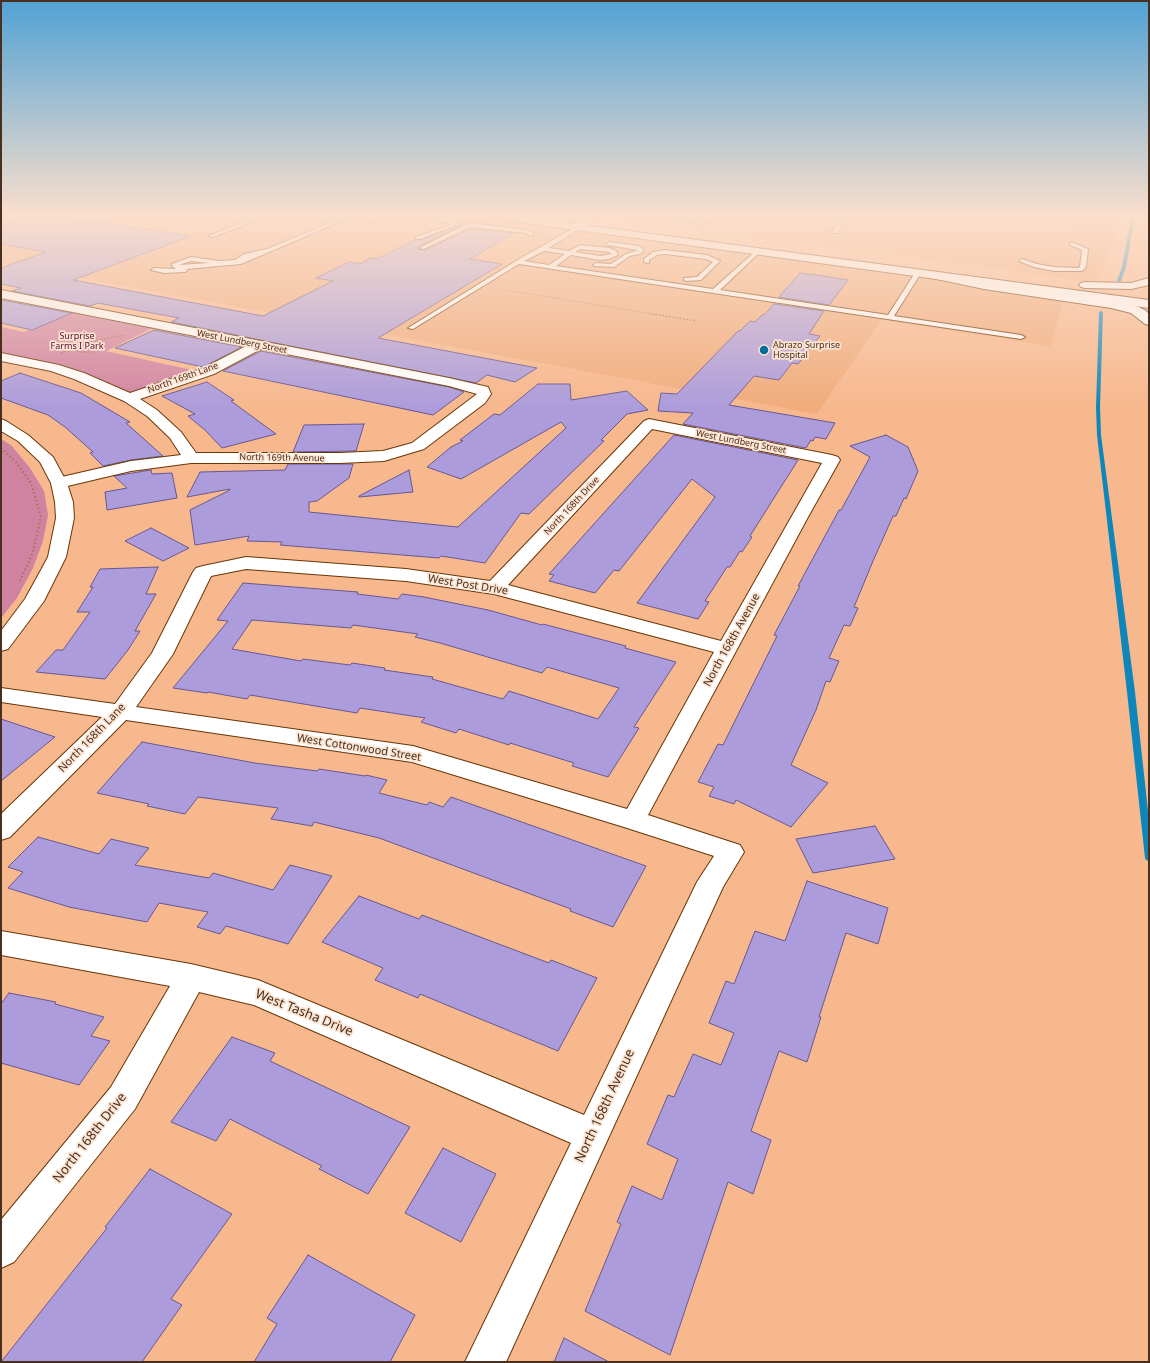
<!DOCTYPE html>
<html>
<head>
<meta charset="utf-8">
<style>
	body { margin:0 }
	#map { position:relative; width:1150px; height:1363px; overflow:hidden; background:#f7b88e; font-family:"Noto Sans",sans-serif }
	canvas { display:block }
	.frame { position:absolute; inset:0; border:2px solid #482f1e; pointer-events:none }
</style>
</head>
<body>
<div id="map">
<canvas width="1150" height="1363"></canvas>
<div class="frame"></div>
</div>
<script>
const context = document.querySelector('canvas').getContext('2d');
context.lineJoin = 'round';
function fill(path, color) {
  context.fillStyle = color;
  context.fill(path, 'evenodd');
}
function shape(rows) {
  const path = new Path2D();
  for (const r of rows) {
    path.moveTo(r[0], r[1]);
    for (let i = 2; i < r.length; i += 2) path.lineTo(r[i], r[i + 1]);
  }
  return path;
}
function stroke(path, color, width, dash) {
  context.strokeStyle = color;
  context.lineWidth = width;
  context.lineCap = dash ? 'butt' : 'round';
  context.setLineDash(dash || []);
  context.stroke(path);
}
function label(font, color, halo, rows, align = 'center') {
  context.font = font + ' "Noto Sans",sans-serif';
  context.lineWidth = 3.5;
  context.setLineDash([]);
  context.textBaseline = 'middle';
  context.strokeStyle = halo;
  context.fillStyle = color;
  for (const [text, x, y, turn = 0] of rows) {
    context.save();
    context.translate(x, y);
    context.rotate((+turn || 0) * Math.PI / 180);
    context.textAlign = isNaN(turn) ? turn : align;
    if (halo) context.strokeText(text, 0, 0);
    context.fillText(text, 0, 0);
    context.restore();
  }
}
fill(shape([
	[1,217,474,217,554,228,603,232,736,253,782,257,840,267,900,276,939,279,1063,299,1051,346,881,320,817,414,1,263],
	[611,217,1123,217,1097,283,972,265,935,262,915,258,836,250,809,245,749,239,731,235,619,220]
]), '#f0ac7c');
fill(shape([
	[75,310,157,326,106,351,201,372,131,394,1,354,1,327,24,332],
	[1,439,11,445,30,468,44,491,48,515,43,541,33,568,17,598,1,618]
]), '#d083a1');
fill(shape([
	[1131,217,1135,217,1126,267,1121,281,1119,282,1117,281,1122,267,1131,217],
	[1101,311,1103,312,1100,407,1101,435,1135,692,1149,820,1149,861,1146,860,1145,858,1127,692,1097,435,1096,407,1099,312,1101,311]
]), '#0f86b9');
const building = shape([
	[24,217,49,217,86,222,91,221,191,236,73,280,263,316,333,281,316,278,349,262,360,264,371,258,377,259,415,240,421,240,461,225,418,247,418,249,425,250,470,229,514,233,470,259,502,264,378,338,537,368,515,382,487,375,476,383,171,322,179,318,98,303,90,306,12,291,21,288,1,284,1,268,46,252,1,244,1,224,24,217],
	[800,273,823,276,848,280,829,305,779,297,800,273],
	[1,300,72,313,32,330,1,323,1,300],
	[774,304,824,311,809,334,820,336,798,364,792,363,779,380,754,376,729,405,835,423,826,439,815,437,813,441,811,440,806,448,683,424,693,413,658,411,661,393,677,394,738,331,740,331,750,321,755,322,762,315,764,315,774,304],
	[154,330,242,347,203,367,115,348,154,330],
	[261,351,449,387,464,392,433,415,223,371,261,351],
	[20,373,81,393,130,422,126,423,163,456,131,460,103,466,90,453,93,452,65,427,48,415,1,398,1,381,20,373],
	[207,382,234,400,231,401,276,434,222,448,205,430,188,416,195,414,162,396,207,382],
	[538,384,570,384,571,400,627,391,648,410,627,414,601,440,604,441,529,514,521,513,485,563,441,556,439,558,280,545,282,542,247,541,249,536,195,545,190,510,230,490,230,489,187,497,200,472,285,470,288,464,353,464,349,478,317,501,309,502,309,512,458,527,566,428,561,422,461,479,427,467,451,447,463,441,460,440,494,414,500,415,538,384],
	[364,424,356,451,293,452,304,425,364,424],
	[674,435,798,460,750,536,752,537,742,552,740,551,730,567,727,567,705,601,709,602,698,619,637,603,715,497,692,479,619,571,614,570,595,593,549,581,554,575,549,574,674,435],
	[886,435,908,447,918,471,906,499,904,498,896,516,893,516,873,561,854,607,858,608,850,626,844,625,829,658,839,661,830,682,826,681,816,710,791,765,828,783,791,827,736,800,734,804,709,796,714,787,698,782,718,744,723,745,777,636,774,635,800,586,798,586,839,510,841,510,870,457,850,446,886,435],
	[151,470,152,474,172,473,177,498,107,510,105,492,127,488,114,476,151,470],
	[409,470,413,492,359,497,359,496,409,470],
	[151,528,189,548,163,561,125,541,151,528],
	[158,567,146,594,156,594,135,631,140,631,128,650,105,679,36,672,56,650,63,650,90,612,77,612,93,587,90,587,100,569,158,567],
	[243,583,358,592,357,594,398,599,402,594,424,597,488,610,542,625,543,624,626,646,625,648,676,662,634,727,639,728,608,777,572,766,574,763,510,743,509,745,459,729,456,733,421,722,425,718,360,708,357,713,250,695,247,699,208,692,207,693,173,688,228,621,217,620,243,583],
	[252,620,351,628,353,625,418,634,415,637,440,643,542,673,547,667,619,688,598,719,509,691,503,699,432,679,433,677,384,670,385,668,352,663,350,665,303,659,301,661,232,649,252,620],
	[1,719,55,737,1,781,1,719],
	[142,742,255,763,317,771,319,769,365,776,366,775,387,780,379,793,427,805,429,802,443,807,451,797,646,866,613,927,570,911,571,909,379,838,314,822,312,826,271,819,278,808,198,797,185,814,147,806,149,804,97,793,142,742],
	[875,826,895,859,813,873,796,839,875,826],
	[38,837,99,854,111,839,149,848,135,865,209,878,213,873,273,890,290,865,332,876,288,944,226,926,220,934,197,927,208,912,159,903,147,922,69,907,8,888,23,872,8,867,38,837],
	[807,881,888,908,878,944,846,933,819,1017,821,1017,807,1062,779,1051,751,1131,771,1140,753,1194,728,1182,670,1355,585,1311,621,1224,617,1222,632,1186,662,1200,678,1159,647,1144,668,1095,674,1097,693,1054,721,1065,734,1033,709,1023,726,981,734,984,755,931,785,941,807,881],
	[359,896,419,919,422,915,549,963,551,960,597,978,558,1051,420,994,418,998,375,980,383,968,322,942,359,896],
	[9,993,56,1002,55,1004,104,1017,91,1036,110,1041,79,1085,1,1063,1,1004,9,993],
	[232,1037,275,1053,270,1061,410,1127,368,1194,319,1169,322,1166,230,1119,216,1141,171,1122,232,1037],
	[443,1148,496,1174,461,1242,405,1213,443,1148],
	[150,1169,232,1214,171,1299,182,1305,142,1362,1,1362,107,1228,105,1227,150,1169],
	[308,1255,415,1315,390,1362,254,1362,277,1324,267,1318,308,1255],
	[564,1338,609,1362,554,1362,564,1338]
]);
fill(building, '#ac9cdb');
stroke(building, '#675791', 1);
const lane = shape([
	[257,217,264,217,213,237,208,236,257,217],
	[344,217,351,217,241,264,186,269,188,270,185,272,164,273,151,270,154,268,176,269,172,266,172,264,191,257,219,261,235,260,244,254,267,249,344,217],
	[191,261,209,263,179,265,191,261],
	[374,217,380,217,374,221,370,221,370,219,374,217],
	[661,217,674,217,706,222,703,224,661,217],
	[825,217,829,217,845,222,837,233,833,233,832,232,839,223,825,219,825,217],
	[440,218,461,223,420,239,416,239,416,237,452,224,438,221,437,220,440,218],
	[469,223,527,230,534,234,531,236,526,233,470,227,424,249,419,248,469,223],
	[577,226,582,227,549,248,569,251,580,245,610,248,616,251,618,255,608,259,600,260,571,255,556,266,713,289,758,249,760,250,760,252,720,290,888,315,915,273,918,271,921,273,894,316,1021,335,1025,337,1021,339,519,264,413,329,408,328,516,261,577,226],
	[580,249,609,252,612,254,600,256,575,252,580,249],
	[544,251,565,254,549,265,524,261,544,251],
	[609,242,639,246,644,250,640,254,630,256,614,267,594,266,593,265,596,263,611,264,626,254,638,250,607,245,606,244,609,242],
	[1070,243,1074,243,1088,249,1086,267,1082,271,1054,271,1034,267,1019,261,1022,259,1037,264,1054,267,1078,268,1080,267,1082,250,1070,245,1070,243],
	[665,250,707,255,720,261,701,280,686,281,684,280,684,278,697,277,713,262,706,259,665,254,657,255,649,260,649,263,644,262,644,259,653,252,665,250]
]);
const street = shape([
	[1,290,449,378,488,387,491,394,485,403,424,449,384,461,340,463,191,463,131,471,59,488,53,487,51,483,53,479,131,461,181,455,170,438,147,416,124,401,74,379,51,371,1,361,1,353,59,365,84,373,130,393,204,368,246,346,1,298,1,290],
	[261,349,449,386,477,394,412,443,383,451,340,453,196,453,181,432,157,410,140,399,214,374,261,349],
	[649,419,832,455,838,457,840,460,808,517,648,815,740,845,744,852,723,887,506,1362,465,1362,571,1143,254,1005,199,992,135,1109,14,1262,1,1268,1,1220,111,1087,170,986,1,955,1,931,191,964,258,980,584,1115,697,882,714,856,624,827,412,762,126,720,10,837,1,840,1,814,102,717,1,702,1,688,115,704,152,653,193,572,196,568,203,566,246,557,406,569,490,581,644,421,649,419],
	[652,429,822,463,721,641,508,585,652,429],
	[246,569,406,581,494,594,714,652,627,809,413,746,136,707,173,654,211,576,246,569]
]);
const secondary = shape([
	[589,217,600,217,583,229,575,229,574,227,575,225,589,217],
	[1,419,6,421,28,435,53,457,67,483,73,502,74,518,66,557,44,601,8,649,1,651,1,631,25,599,41,570,48,557,56,518,55,502,51,483,40,462,18,441,1,431,1,419]
]);
const primary = shape([
	[499,217,524,217,1149,300,1149,308,504,220,499,217]
]);
const highway = shape([
	[931,272,984,283,1111,300,1139,307,1146,311,1149,314,1149,325,1145,324,1131,313,1111,308,984,289,927,277,925,275,931,272],
	[1149,278,1149,285,1131,289,1085,288,1081,287,1079,285,1081,283,1085,282,1131,283,1149,278]
]);
stroke(lane, '#6a3606', 2);
stroke(street, '#6a3606', 2);
stroke(secondary, '#6a3606', 2);
stroke(primary, '#6a3606', 2);
stroke(highway, '#6a3606', 2);
stroke(shape([
	[1067,224,1105,228,1115,224,1118,217],
	[500,289,658,315]
]), '#a17457', 1, [1, 1.5]);
stroke(shape([
	[652,314,697,321],
	[74,349,80,352,95,352],
	[61,353,74,349,83,343,125,335]
]), '#a17457', 1.5, [1.5, 2]);
stroke(shape([
	[1,448,16,462,31,483,41,517,33,552,20,581]
]), '#a17457', 2, [1.5, 2.5]);
fill(lane, '#fff');
fill(street, '#fff');
fill(secondary, '#fff');
fill(primary, '#fff');
fill(highway, '#fff');
const sky = context.createLinearGradient(0, 0, 0, 408);
sky.addColorStop(0, '#51a2d5');
sky.addColorStop(0.53, '#fbdfcc');
sky.addColorStop(1, '#fbdfcc00');
context.fillStyle = sky;
context.fillRect(0, 0, 1150, 408);
for (const [x, y, r, color] of [
	[764,350,5,"#006d9a"]
]) {
  const dot = new Path2D();
  dot.arc(x, y, r, 0, 2 * Math.PI);
  context.fillStyle = color;
  context.fill(dot);
  stroke(dot, '#fde3d1', 1.5);
}
label('9px', '#560d32', '#fde3d1', [
	["Surprise",77,336],
	["Farms I Park",77,346]
]);
label('9px', '#482f1e', '#fde3d1', [
	["West Lundberg Street",242,342,11],
	["North 169th Lane",183,378,-20],
	["West Lundberg Street",741,442,11],
	["North 169th Avenue",282,458,1],
	["North 168th Drive",572,506,-47]
]);
label('9px', '#482f1e', '#fde3d1', [
	["Abrazo Surprise",773,345],
	["Hospital",773,355]
], 'left');
label('11px', '#482f1e', '#fde3d1', [
	["West Post Drive",468,585,9],
	["North 168th Avenue",732,640,-61],
	["North 168th Lane",92,738,-46],
	["West Cottonwood Street",359,748,9]
]);
label('13px', '#482f1e', '#fde3d1', [
	["West Tasha Drive",304,1013,22],
	["North 168th Avenue",605,1106,-65],
	["North 168th Drive",90,1138,-52]
]);
</script>
</body>
</html>
